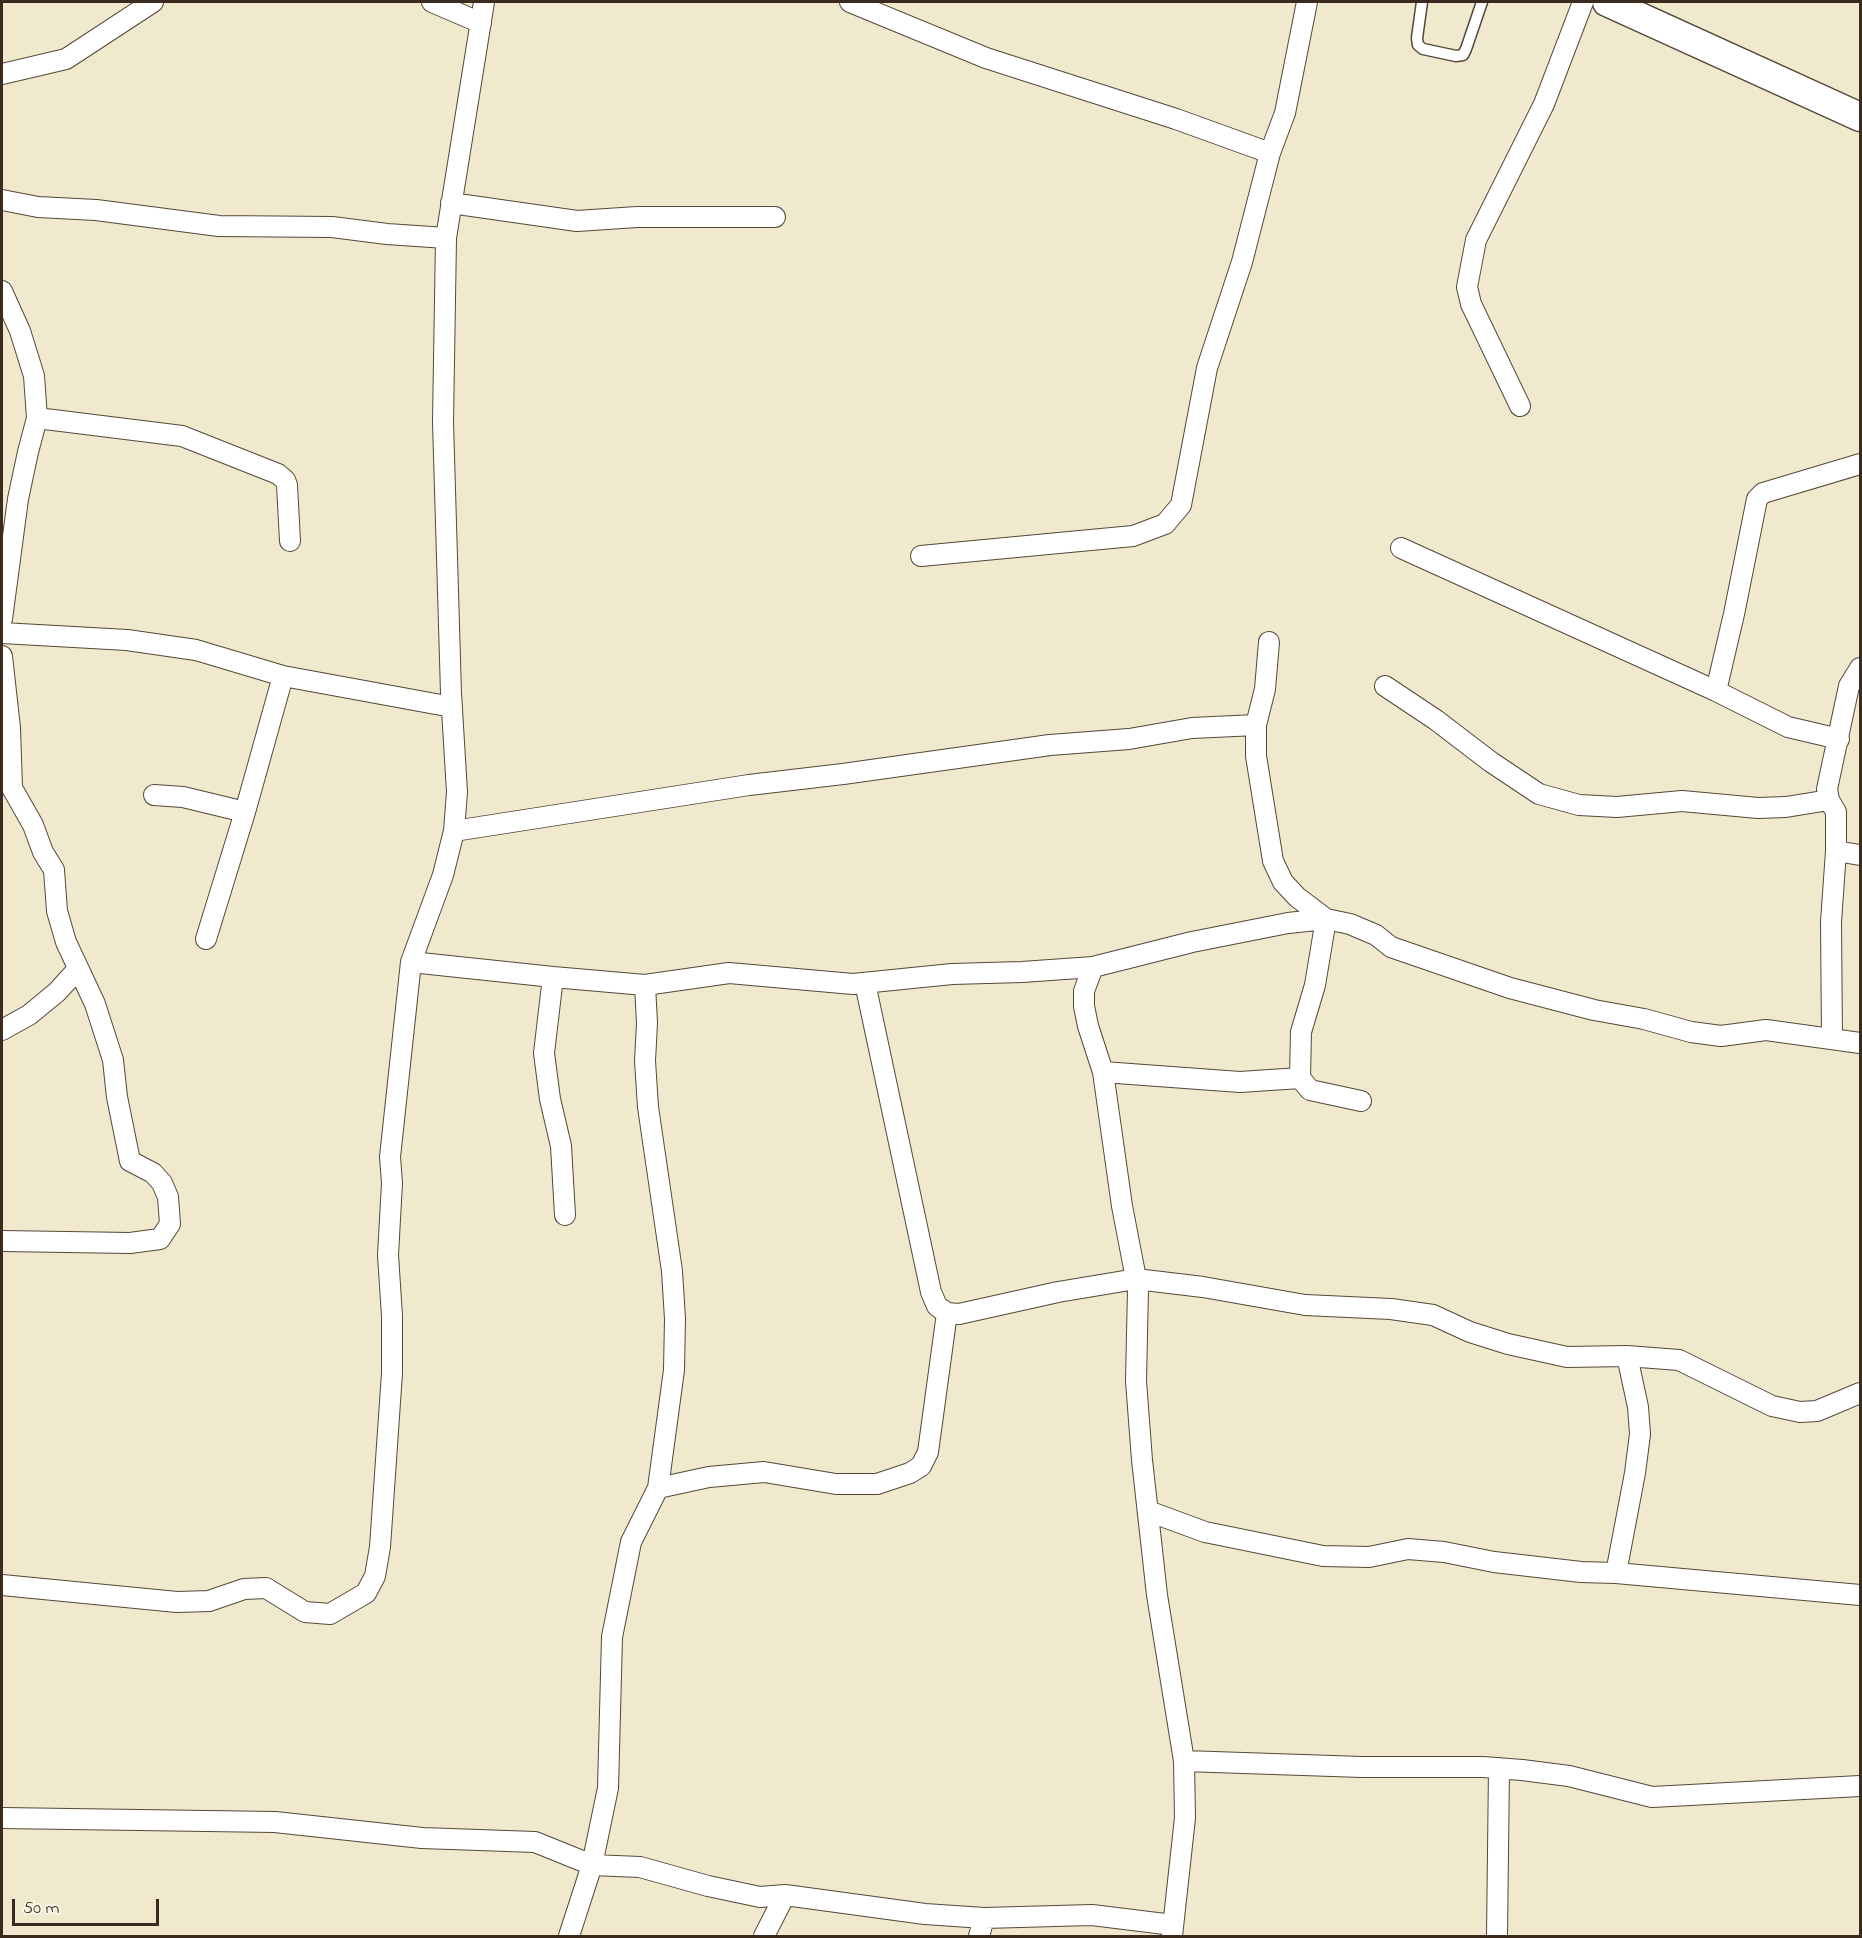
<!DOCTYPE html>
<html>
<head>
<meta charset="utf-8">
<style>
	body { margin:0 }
	#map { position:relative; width:1862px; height:1938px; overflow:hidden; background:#f0e9cd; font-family:"Indie Flower",sans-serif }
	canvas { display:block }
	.frame { position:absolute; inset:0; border:3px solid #3b2a1e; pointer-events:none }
	.scale { position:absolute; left:12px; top:1899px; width:147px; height:27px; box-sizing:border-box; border:3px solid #3b2a1e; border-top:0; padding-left:8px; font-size:18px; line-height:21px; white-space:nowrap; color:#3b2a1e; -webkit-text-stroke:4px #fcf5e5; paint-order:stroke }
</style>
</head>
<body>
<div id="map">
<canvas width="1862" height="1938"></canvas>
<div class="frame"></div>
<div class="scale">50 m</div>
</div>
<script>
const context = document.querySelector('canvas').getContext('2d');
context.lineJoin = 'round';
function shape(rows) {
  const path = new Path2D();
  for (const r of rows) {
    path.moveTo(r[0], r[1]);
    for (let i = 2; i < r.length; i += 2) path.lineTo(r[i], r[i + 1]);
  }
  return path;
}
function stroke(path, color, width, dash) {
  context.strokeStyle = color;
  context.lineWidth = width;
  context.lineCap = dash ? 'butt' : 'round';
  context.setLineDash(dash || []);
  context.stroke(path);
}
const lane = shape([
	[1422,2,1417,38,1418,45,1423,49,1456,56,1463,55,1466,49,1482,2]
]);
const street = shape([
	[432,2,481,23],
	[850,2,986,58,1176,119,1270,153],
	[2,74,66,59,153,2],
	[2,200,38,207,96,210,219,226,332,227,387,234,446,238,484,2],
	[451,203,577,221,637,217,775,217],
	[2,291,20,331,34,376,37,418,28,452,18,499,2,619],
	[1520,406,1471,304,1467,287,1476,240,1544,104,1583,2],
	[37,418,182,436,278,474,285,480,287,485,290,541],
	[1401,548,1716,691,1788,727,1839,739],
	[921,556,1133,536,1165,524,1181,505,1207,368,1242,262,1270,153,1285,113,1307,2],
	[2,633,127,640,196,650,283,676,452,707],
	[2,656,10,728,12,788,33,825,43,852,54,870,57,911,66,942,95,1004,113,1060,117,1097,130,1161,153,1173,162,1183,168,1197,170,1224,160,1239,130,1243,2,1241],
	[1860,668,1849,686,1827,789,1829,800,1836,812,1836,851,1860,855],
	[1385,686,1436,720,1491,762,1539,794,1579,805,1617,807,1682,801,1758,808,1786,807,1829,800],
	[1716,691,1734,614,1757,499,1763,493,1860,464],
	[1256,725,1265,689,1269,642],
	[154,795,183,797,245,812],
	[454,831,749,785,843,774,1050,745,1129,739,1192,728,1256,725,1256,756,1273,861,1283,882,1297,897,1326,919,1315,985,1301,1032,1300,1078,1310,1090,1361,1101],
	[206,939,245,812,283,676],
	[411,962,553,977,645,985,729,973,853,984,952,974,1022,972,1093,967,1192,942,1288,923,1326,919,1350,924,1376,935,1391,947,1510,988,1594,1010,1644,1019,1691,1032,1721,1036,1766,1030,1860,1043],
	[1093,967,1084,991,1084,1006,1088,1026,1103,1072,1122,1206,1138,1289,1136,1381,1142,1460,1157,1595,1184,1761,1185,1818,1172,1936],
	[553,977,544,1053,550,1099,561,1146,565,1215],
	[865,983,931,1292,937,1306,947,1313,959,1314,1058,1292,1136,1279,1203,1287,1305,1305,1391,1309,1433,1315,1470,1332,1508,1344,1567,1357,1627,1356,1679,1360,1772,1406,1800,1412,1817,1411,1860,1393],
	[2,1030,29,1015,57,992,78,969],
	[1832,1038,1831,922,1836,851],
	[1103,1072,1240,1082,1300,1078],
	[658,1488,709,1477,764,1472,836,1484,877,1484,910,1473,921,1466,928,1452,947,1313],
	[1148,1511,1205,1532,1323,1556,1369,1557,1408,1549,1444,1552,1494,1562,1581,1572,1616,1573,1860,1595],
	[1616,1573,1635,1473,1640,1434,1638,1407,1627,1356],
	[2,1585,177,1602,209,1601,244,1589,266,1588,305,1612,330,1614,366,1593,375,1576,380,1547,392,1373,392,1316,388,1255,392,1183,390,1157,411,962,443,875,454,831,457,792,451,693,443,422,446,238],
	[1184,1761,1362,1767,1483,1767,1522,1770,1569,1776,1652,1797,1860,1786],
	[2,1818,275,1822,422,1838,535,1842,592,1865,640,1867,708,1886,760,1897,785,1895,925,1914,984,1918,1092,1915,1173,1925],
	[569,1936,592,1865,608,1788,612,1637,631,1542,658,1488,674,1370,675,1319,672,1271,648,1107,645,1061,647,1023,645,985],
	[764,1936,785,1895],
	[979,1936,984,1918],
	[1497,1936,1499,1768]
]);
const secondary = shape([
	[1607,2,1860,117]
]);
stroke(lane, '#564738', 13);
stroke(street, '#564738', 22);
stroke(secondary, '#564738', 31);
stroke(lane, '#fff', 10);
stroke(street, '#fff', 20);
stroke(secondary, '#fff', 28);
</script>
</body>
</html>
